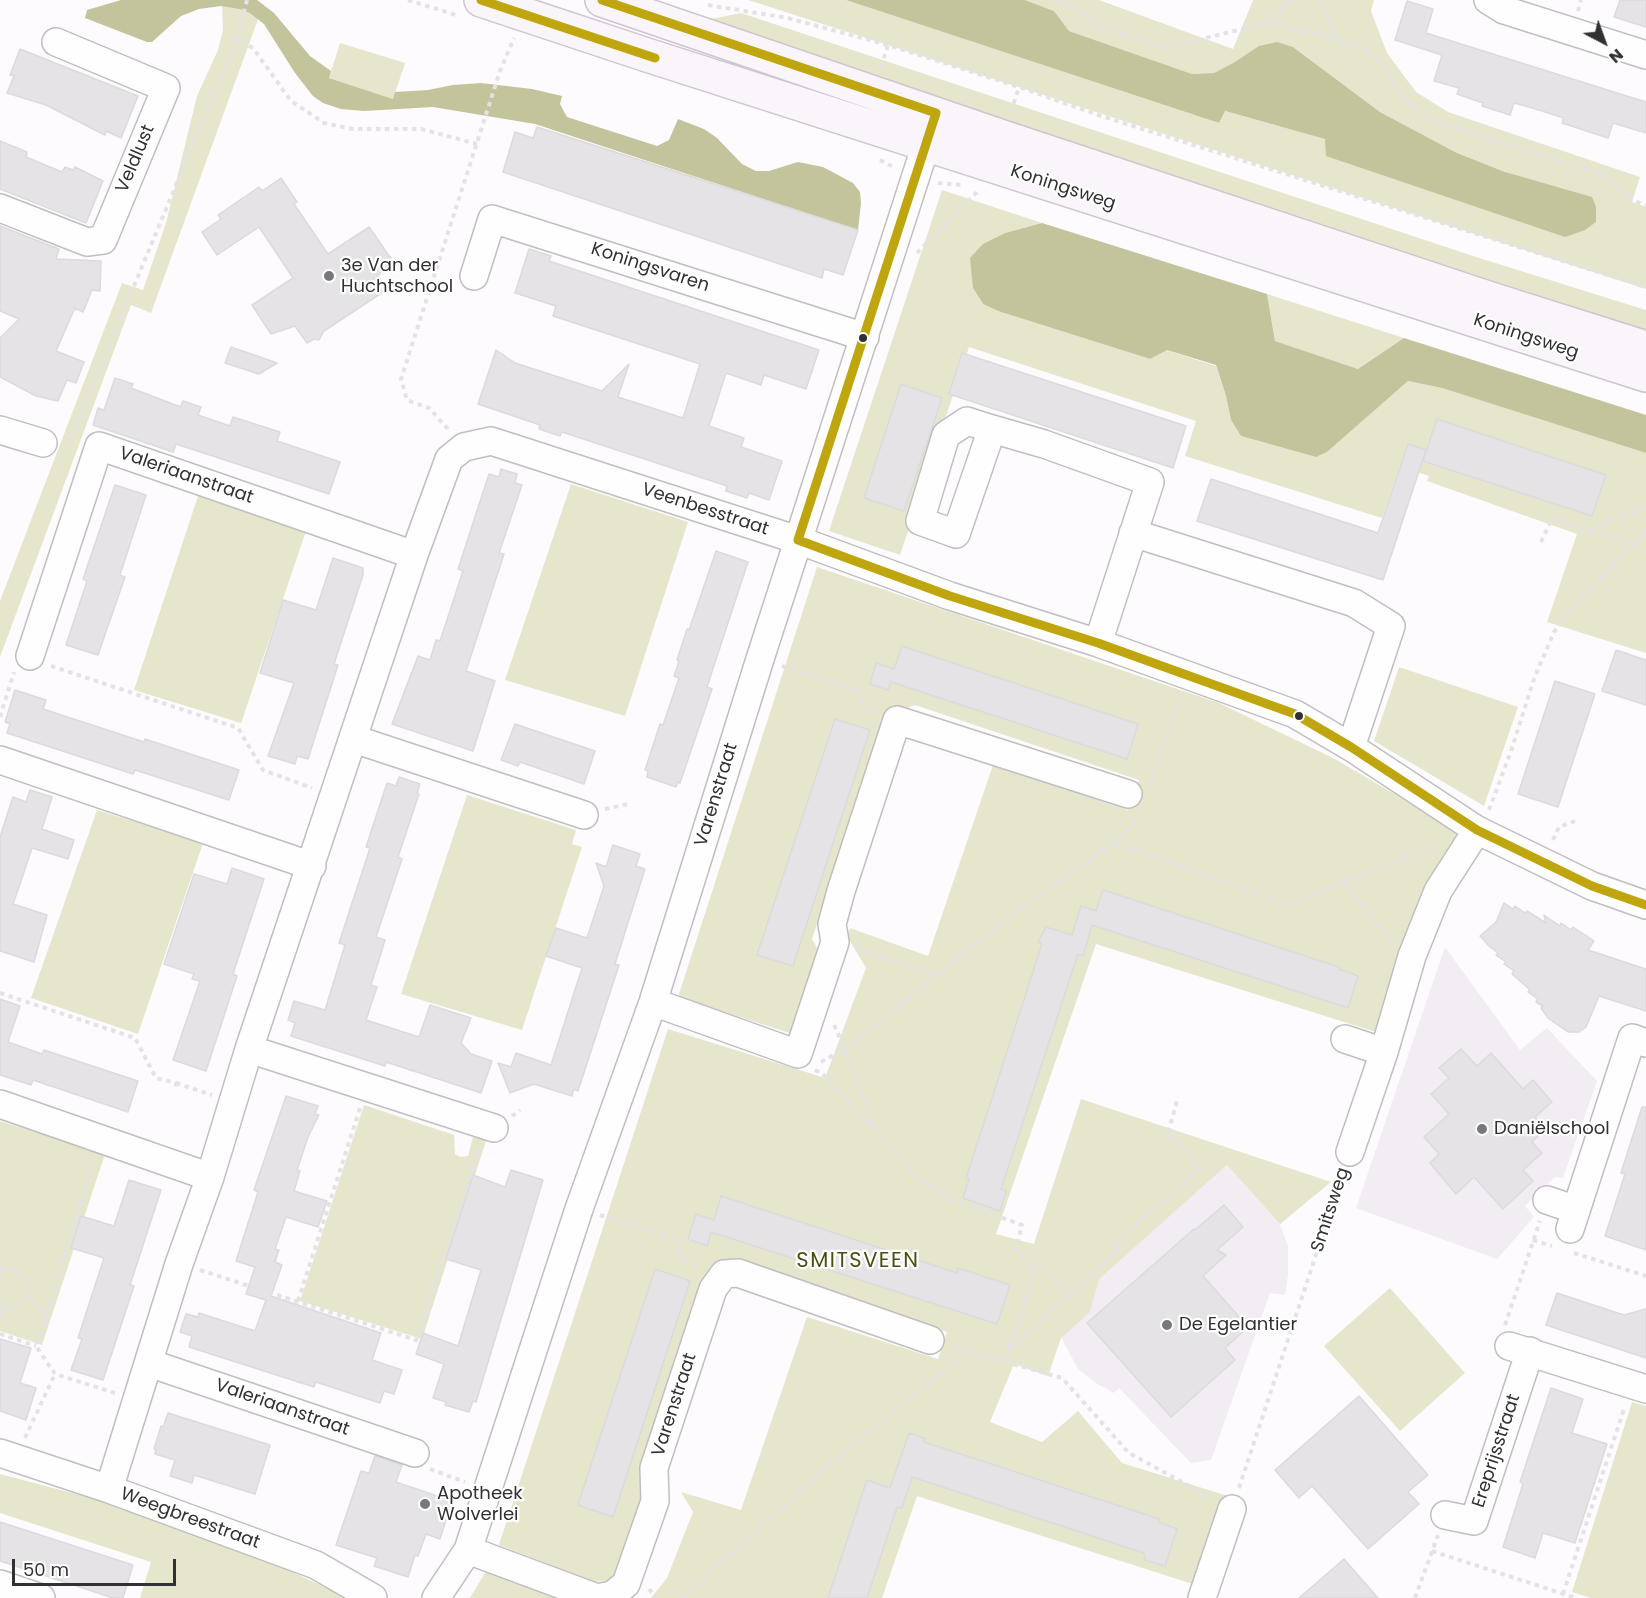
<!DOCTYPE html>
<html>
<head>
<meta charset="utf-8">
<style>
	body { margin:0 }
	#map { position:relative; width:1646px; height:1598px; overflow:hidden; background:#fdfbfd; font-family:Poppins,sans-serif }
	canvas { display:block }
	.north { position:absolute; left:1574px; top:12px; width:60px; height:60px; -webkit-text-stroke:4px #fff; paint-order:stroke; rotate:139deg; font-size:16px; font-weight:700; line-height:24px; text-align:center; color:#313032 }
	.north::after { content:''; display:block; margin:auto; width:21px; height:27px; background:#313032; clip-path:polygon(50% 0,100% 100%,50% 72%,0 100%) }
	.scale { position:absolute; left:12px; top:1559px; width:164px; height:27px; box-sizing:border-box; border:3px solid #313032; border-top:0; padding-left:8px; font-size:18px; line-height:21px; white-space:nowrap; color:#313032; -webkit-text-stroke:4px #fff; paint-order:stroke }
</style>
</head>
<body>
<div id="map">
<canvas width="1646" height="1598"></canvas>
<div class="north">N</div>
<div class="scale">50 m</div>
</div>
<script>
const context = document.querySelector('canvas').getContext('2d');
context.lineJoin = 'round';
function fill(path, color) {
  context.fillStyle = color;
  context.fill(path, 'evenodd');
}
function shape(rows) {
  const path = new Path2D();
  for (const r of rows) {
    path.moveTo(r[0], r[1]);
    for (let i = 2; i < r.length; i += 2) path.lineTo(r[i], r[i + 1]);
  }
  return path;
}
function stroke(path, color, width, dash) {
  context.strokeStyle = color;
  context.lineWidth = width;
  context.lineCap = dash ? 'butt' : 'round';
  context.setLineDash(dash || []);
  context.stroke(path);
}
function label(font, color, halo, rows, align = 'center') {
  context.font = font + ' Poppins,sans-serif';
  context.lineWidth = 4.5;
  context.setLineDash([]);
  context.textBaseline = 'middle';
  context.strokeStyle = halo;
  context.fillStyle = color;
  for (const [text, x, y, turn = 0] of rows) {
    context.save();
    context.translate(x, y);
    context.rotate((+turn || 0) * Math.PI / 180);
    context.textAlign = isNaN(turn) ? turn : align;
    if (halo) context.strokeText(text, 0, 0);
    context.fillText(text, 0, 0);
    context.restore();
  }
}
fill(shape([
	[1445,947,1520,1050,1547,1028,1597,1081,1563,1178,1555,1177,1525,1206,1534,1217,1497,1259,1356,1208],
	[1227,1165,1280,1224,1288,1246,1288,1275,1285,1295,1270,1293,1211,1460,1191,1463,1119,1388,1114,1393,1096,1383,1078,1369,1061,1337,1090,1312,1098,1279]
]), '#f2ecf3');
fill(shape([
	[232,0,256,0,261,11,151,313,131,305,0,657,0,601,122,283,143,290,166,223,197,96,218,50,223,30,222,5],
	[748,0,846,0,1219,123,1224,111,1326,139,1505,172,1457,153,1380,112,1293,47,1235,62,1214,73,1192,74,1069,31,1054,11,1025,0,1099,0,1233,49,1253,0,1374,0,1371,11,1387,53,1416,92,1448,112,1640,177,1632,202,1646,207,1646,289],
	[741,13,1473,256,1646,310,1646,340,701,21],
	[340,43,405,63,393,99,329,78],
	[942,190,1042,223,1005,233,983,244,973,282,973,288,983,304,998,311,1150,359,1166,350,1216,366,1226,396,1231,420,1241,436,1316,457,1327,452,1408,381,1442,388,1646,453,1646,653,1547,622,1577,534,1427,481,1429,476,1400,466,1382,518,1185,456,1196,421,969,347,900,555,829,531],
	[1267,294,1404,338,1358,369,1275,341],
	[571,484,688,522,625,716,505,680],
	[199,493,307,528,241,723,134,690],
	[817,567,1219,703,1333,758,1463,834,1379,1033,1096,944,996,1234,1034,1244,1081,1099,1331,1182,1280,1224,1227,1165,1099,1279,1090,1312,1061,1338,1048,1376,1014,1364,990,1422,1042,1442,1078,1411,1122,1463,1228,1496,1199,1586,917,1496,882,1598,651,1598,667,1578,693,1512,681,1492,741,1510,807,1317,938,1359,947,1332,734,1263,718,1268,704,1279,641,1476,647,1491,618,1579,595,1582,499,1545,668,1029,825,1078,866,968,847,936,850,928,928,956,993,765,1128,810,1139,780,915,705,897,712,884,725,812,939,830,971,805,1038,678,997],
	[1399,667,1518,707,1484,806,1374,741],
	[467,795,576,830,572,844,582,847,522,1030,401,994],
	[97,810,203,843,138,1034,31,998],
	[364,1105,454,1135,455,1154,461,1157,468,1156,474,1133,487,1138,422,1339,300,1301],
	[0,1121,105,1154,42,1345,0,1331],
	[1390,1288,1465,1373,1400,1431,1324,1346],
	[1632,1402,1646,1406,1646,1598,1591,1598,1572,1592],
	[0,1474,167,1518,255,1554,347,1598,140,1598,151,1562,0,1513],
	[486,1571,556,1598,470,1598]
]), '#e6e6cc');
fill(shape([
	[121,0,257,0,274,13,310,56,331,71,329,78,393,99,395,92,428,90,453,85,481,83,532,89,562,96,560,104,567,117,657,146,669,140,678,119,704,129,717,138,742,164,756,171,769,171,798,162,823,167,853,183,860,192,861,203,858,230,535,124,433,107,364,111,341,109,323,103,313,96,295,73,264,24,250,13,240,9,221,6,199,9,181,16,152,42,147,42,85,18,87,10],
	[846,0,1025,0,1054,11,1069,31,1192,74,1214,73,1235,62,1259,46,1277,42,1293,47,1380,112,1457,153,1505,172,1592,197,1596,207,1596,222,1585,230,1565,237,1326,156,1325,139,1225,111,1219,123],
	[1042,223,1267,294,1275,341,1358,369,1404,338,1646,415,1646,453,1442,388,1408,381,1327,452,1316,457,1241,436,1231,420,1226,396,1216,365,1167,350,1150,359,998,311,983,304,973,288,970,258,983,244,1005,233]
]), '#c3c39c');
const building = shape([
	[1620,0,1646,0,1646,27,1614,17,1620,0],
	[1407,1,1433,9,1426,33,1646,102,1646,133,1613,123,1608,138,1562,123,1564,118,1529,107,1514,103,1510,115,1482,106,1483,103,1457,94,1459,88,1434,81,1442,55,1395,40,1407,1],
	[20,49,138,96,121,138,106,131,105,135,46,105,7,93,14,76,10,75,20,49],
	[537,127,858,230,843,275,824,269,822,278,503,172,515,132,533,138,537,127],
	[0,141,27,152,26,157,62,172,65,167,73,170,75,167,103,181,86,223,0,189,0,141],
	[281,178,297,202,294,204,328,254,369,227,392,260,375,279,383,292,324,331,319,340,314,339,307,343,295,326,271,334,252,305,293,278,259,227,217,255,202,232,221,219,218,215,259,187,262,191,281,178],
	[0,226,59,249,56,259,101,261,100,291,92,290,83,312,75,308,56,351,84,362,76,383,67,380,58,401,36,396,0,377,0,338,19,319,0,311,0,226],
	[529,249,551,256,549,261,819,350,806,389,764,375,761,385,726,373,709,426,744,438,741,447,782,461,769,500,749,493,747,498,726,491,727,486,562,432,560,436,539,429,540,425,478,404,496,350,515,363,602,391,629,364,618,397,683,418,700,364,553,316,556,306,515,293,529,249],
	[231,347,277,363,259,374,225,363,231,347],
	[962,353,1186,426,1173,468,949,394,962,353],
	[115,378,133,384,131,388,178,406,181,406,183,401,201,407,198,415,230,426,233,417,280,432,277,441,340,462,329,494,176,444,173,452,93,425,98,408,104,410,115,378],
	[901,384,942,398,904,511,864,498,901,384],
	[1437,419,1606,475,1592,516,1423,461,1437,419],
	[1408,444,1426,450,1383,580,1197,521,1211,479,1378,533,1408,444],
	[501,469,517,474,515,483,522,485,499,553,504,554,466,671,495,681,473,751,392,724,418,656,430,660,436,640,440,641,463,571,458,569,489,474,499,477,501,469],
	[115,485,146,495,120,575,125,577,98,655,66,645,87,581,83,579,115,485],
	[716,551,748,562,707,687,712,689,680,783,678,782,676,787,647,777,648,771,645,770,660,724,663,725,679,678,674,676,679,661,677,660,687,629,689,630,716,551],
	[333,558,363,568,363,575,334,664,338,665,308,759,297,756,295,764,268,756,294,683,260,673,283,600,316,610,333,558],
	[902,646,1138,724,1127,759,891,682,888,690,870,684,876,663,894,669,902,646],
	[1616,650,1646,660,1646,705,1602,691,1616,650],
	[1555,681,1595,694,1558,807,1518,794,1555,681],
	[15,690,46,700,43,709,144,742,145,739,239,770,229,800,135,770,133,774,7,733,10,724,5,722,15,690],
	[835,719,870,730,793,966,757,955,835,719],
	[515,724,595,751,584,784,520,762,518,766,501,760,515,724],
	[399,777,420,784,417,793,419,794,398,857,402,859,376,937,385,940,371,985,377,987,366,1020,419,1037,430,1005,471,1018,461,1043,471,1054,492,1061,481,1093,386,1062,385,1066,291,1036,295,1023,288,1020,294,1001,325,1010,345,945,339,943,370,848,366,847,387,783,396,786,399,777],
	[30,790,52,797,42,829,74,840,68,859,32,848,19,887,13,904,47,915,34,962,0,951,0,837,13,797,26,802,30,790],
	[613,845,640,854,636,866,645,869,615,964,619,965,578,1091,574,1089,572,1096,534,1084,510,1093,498,1063,511,1067,516,1053,551,1065,582,968,546,956,556,928,587,938,604,886,596,863,606,867,613,845],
	[232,868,264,879,233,974,237,976,206,1071,173,1060,200,981,192,979,194,974,164,964,194,874,227,884,232,868],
	[1103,890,1339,967,1339,969,1358,976,1348,1008,1092,925,1083,956,1078,954,1001,1189,1006,1191,1000,1211,963,1198,969,1179,966,1178,1042,944,1038,942,1046,927,1072,935,1081,906,1096,911,1103,890],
	[1504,903,1513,909,1515,906,1525,913,1527,911,1546,923,1544,915,1560,926,1561,923,1571,930,1573,927,1594,941,1588,950,1646,969,1646,1011,1599,996,1586,1027,1579,1032,1568,1032,1548,1018,1541,1008,1543,1006,1536,1002,1538,999,1528,992,1530,990,1512,974,1514,971,1504,964,1506,962,1496,955,1498,953,1490,947,1480,936,1496,922,1504,903],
	[0,999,20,1006,8,1042,42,1054,44,1050,138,1081,128,1112,33,1080,31,1085,0,1075,0,999],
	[1461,1049,1477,1066,1491,1053,1523,1089,1533,1080,1552,1102,1535,1117,1545,1129,1532,1142,1542,1153,1523,1170,1533,1181,1503,1209,1474,1177,1456,1194,1430,1163,1439,1154,1424,1137,1449,1114,1431,1094,1449,1078,1439,1068,1461,1049],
	[286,1096,318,1106,315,1114,319,1115,308,1137,297,1170,300,1171,294,1191,327,1201,318,1227,286,1217,275,1249,279,1250,275,1262,282,1265,271,1296,381,1333,372,1360,402,1370,394,1394,384,1391,380,1403,316,1382,314,1387,189,1347,192,1336,180,1332,186,1314,198,1317,199,1313,255,1331,266,1300,246,1294,255,1267,236,1261,258,1192,254,1190,286,1096],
	[1642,1107,1646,1107,1646,1250,1605,1236,1625,1174,1621,1173,1642,1107],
	[511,1170,543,1180,486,1369,476,1402,473,1401,469,1412,445,1405,446,1402,433,1398,444,1364,416,1354,423,1333,458,1346,481,1270,446,1259,473,1175,505,1187,511,1170],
	[129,1180,161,1190,130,1285,134,1286,103,1380,71,1370,82,1339,78,1338,104,1258,71,1248,81,1216,114,1226,129,1180],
	[721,1196,957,1273,958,1268,1010,1285,997,1324,711,1232,707,1246,688,1239,696,1214,714,1220,721,1196],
	[1224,1205,1243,1227,1217,1250,1226,1255,1203,1276,1248,1327,1225,1348,1235,1360,1171,1417,1087,1323,1194,1229,1195,1230,1224,1205],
	[655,1269,690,1281,613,1517,578,1505,655,1269],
	[1557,1293,1624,1315,1646,1309,1646,1358,1546,1325,1557,1293],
	[0,1339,31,1348,20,1383,36,1388,26,1420,0,1411,0,1339],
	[1551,1388,1583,1399,1572,1433,1607,1444,1575,1543,1543,1533,1535,1558,1503,1547,1523,1484,1520,1482,1551,1388],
	[1359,1396,1428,1475,1408,1492,1419,1504,1368,1549,1312,1486,1299,1498,1275,1470,1359,1396],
	[168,1413,270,1445,255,1494,194,1475,192,1483,170,1476,175,1460,155,1454,156,1450,154,1449,161,1426,163,1427,168,1413],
	[909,1433,925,1439,924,1442,1159,1519,1158,1522,1177,1529,1165,1566,1145,1560,1144,1553,912,1477,902,1508,897,1507,867,1598,828,1598,867,1480,890,1488,909,1433],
	[375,1456,402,1465,396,1482,452,1501,440,1539,426,1534,418,1556,415,1555,408,1577,374,1566,377,1558,336,1545,361,1471,369,1473,375,1456],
	[0,1522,133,1565,123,1598,113,1598,0,1561,0,1522],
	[1344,1559,1378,1598,1299,1598,1344,1559]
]);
fill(building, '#e5e3e5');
stroke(building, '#dbdadc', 1.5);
const minor = shape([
	[1488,0,1504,10,1646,55],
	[0,208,87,242,103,240,166,88,56,42],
	[474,276,492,219,865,337],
	[992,429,956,534,920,521,946,435,967,421,992,429,1044,444,1150,482,1098,643],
	[0,430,43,443],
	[1133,533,1354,603,1391,626,1351,747],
	[30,656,99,446,414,555],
	[354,739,584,815],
	[0,760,312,866],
	[653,1002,798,1054,835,942,832,924,841,891,897,720,1128,794],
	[1345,1039,1384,1052],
	[249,1049,494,1128],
	[0,1104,210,1177],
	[1350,1152,1384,1052,1412,956,1438,891,1477,830],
	[1547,1200,1576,1210],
	[1570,1229,1632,1038,1646,1043],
	[1509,1346,1646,1389],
	[149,1363,415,1453],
	[0,1453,109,1489,316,1565,373,1598],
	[109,1489,179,1264,210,1177,249,1049,414,555,449,459,464,447,491,441,798,540,950,596,1098,643,1295,714,1351,747,1477,830,1592,886,1646,905],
	[1445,1515,1474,1521,1530,1351],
	[468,1550,597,1598,612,1595,626,1584,655,1501,654,1468,713,1289,724,1274,738,1273,930,1340],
	[0,1584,41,1598],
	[436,1598,468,1550,579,1209,653,1002,760,659,932,126],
	[1202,1598,1232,1509]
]);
const major = shape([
	[481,0,650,56,1646,375],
	[602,0,1003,137,1494,300,1646,348]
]);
stroke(minor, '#c0bec0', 30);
stroke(major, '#ccc6cd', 36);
stroke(shape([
	[247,0,237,39,253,48,291,101,324,123,353,129,421,129,477,144],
	[408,0,459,16],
	[1057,0,1074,6,1099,26,1165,48,1267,23,1338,39,1368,51,1381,63,1408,103,1419,113,1431,120,1606,176,1626,195,1646,207],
	[1319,0,1338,39],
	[708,5,788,18,888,45,1019,87,1095,114,1646,287],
	[1578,11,1581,0],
	[1267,23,1291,0],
	[881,67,888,45],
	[1011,112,1019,87],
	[880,160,895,168],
	[938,183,961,185],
	[917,253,979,190],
	[448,429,429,408,407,400,401,379,500,71,514,38],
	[68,444,237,39],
	[1589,530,1646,506],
	[1541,542,1552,519,1634,544],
	[51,666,238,728,263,770,312,788],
	[782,666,859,691,861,706,876,712],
	[0,717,14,672],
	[1150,785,1180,696],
	[605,809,628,804],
	[1489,810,1511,751,1535,676,1554,632,1570,611,1646,531],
	[1553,840,1559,827,1575,821],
	[1113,843,1137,820,1139,815],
	[1343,882,1383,931,1393,941],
	[856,949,936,975],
	[0,993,135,1038,156,1078,176,1083,176,1088],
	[834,1025,845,1049,875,1130],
	[821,1062,845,1049,1020,908,1113,843,1289,904,1438,845],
	[815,1070,823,1074,918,1178,954,1200,1022,1225,1016,1248,1034,1270,1005,1362],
	[176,1083,212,1095],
	[512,1116,520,1110],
	[600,1215,681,1240,680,1259,700,1266],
	[1533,1240,1552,1246],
	[1574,1253,1646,1276],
	[0,1270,8,1269,23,1275,28,1284,27,1295,46,1315,36,1346,55,1374,115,1393],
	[200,1270,416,1340,480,1147],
	[1034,1270,1041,1266,1068,1296],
	[298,1301,360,1108],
	[0,1306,4,1309,0,1320],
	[4,1309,17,1306,27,1295],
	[46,1315,94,1161],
	[1505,1325,1540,1221],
	[0,1334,36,1346],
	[953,1347,1062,1378,1129,1453,1211,1498],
	[1011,1347,1117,1252,1113,1246,1200,1169,1168,1133,1178,1097],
	[25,1438,55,1374],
	[430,1469,465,1482],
	[1239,1488,1343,1173],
	[1432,1551,1576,1598],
	[649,1589,656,1598],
	[1563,1594,1625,1406],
	[682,1598,859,1439,969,1352],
	[1415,1598,1438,1535]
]), '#e4e2e4', 4, [4.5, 4.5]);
stroke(minor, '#fffeff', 27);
stroke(major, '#f9f5fa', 33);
stroke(shape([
	[481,0,655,58],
	[602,0,936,113,798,540],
	[798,540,950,596,1098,643,1295,714,1351,747,1477,830,1592,886,1646,905]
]), '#bfa60f', 9);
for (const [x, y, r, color] of [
	[329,276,6,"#787779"],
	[863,338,5,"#313032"],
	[1299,716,5,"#313032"],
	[1482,1129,6,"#787779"],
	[1167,1325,6,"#787779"],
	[425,1504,6,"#787779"]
]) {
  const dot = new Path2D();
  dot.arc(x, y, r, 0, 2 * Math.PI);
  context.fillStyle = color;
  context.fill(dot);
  stroke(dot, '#fff', 2);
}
label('18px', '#313032', '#fff', [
	["Veldlust",136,159,-67],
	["Koningsweg",1063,188,18],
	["Koningsvaren",650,268,18],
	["Koningsweg",1526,337,18],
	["Valeriaanstraat",186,476,19],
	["Veenbesstraat",705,510,18],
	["Varenstraat",717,795,-73],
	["Smitsweg",1331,1210,-72],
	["Varenstraat",675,1405,-72],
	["Valeriaanstraat",282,1408,19],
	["Ereprijsstraat",1497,1451,-72],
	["Weegbreestraat",190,1519,20]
]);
label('18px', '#313032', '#fff', [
	["3e Van der",341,266],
	["Huchtschool",341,287],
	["Daniëlschool",1494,1129],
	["De Egelantier",1179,1325],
	["Apotheek",437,1494],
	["Wolverlei",437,1515]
], 'left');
context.letterSpacing = '1.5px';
label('21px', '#4d4d0f', '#fff', [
	["SMITSVEEN",858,1262]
]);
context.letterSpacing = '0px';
</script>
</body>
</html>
